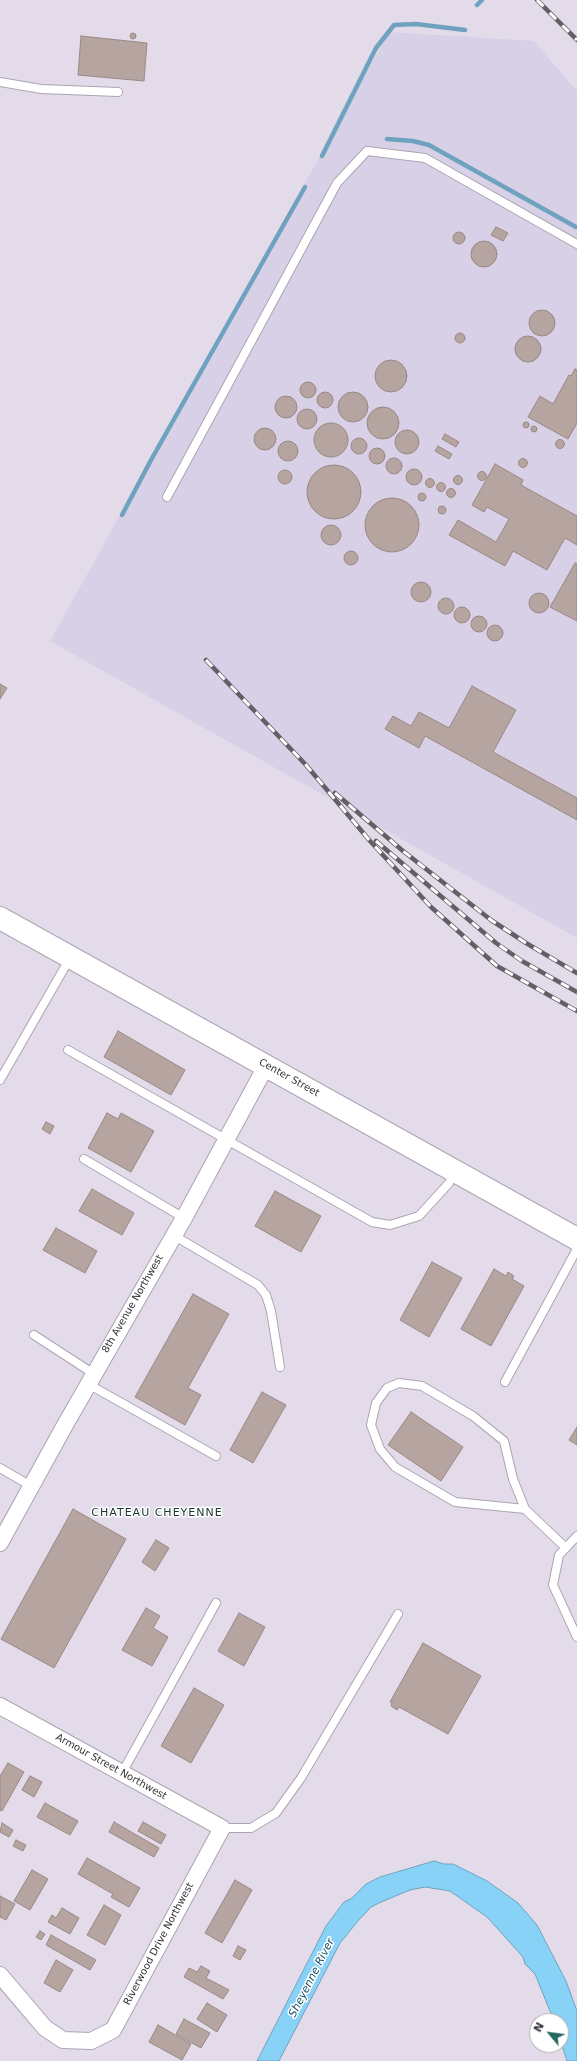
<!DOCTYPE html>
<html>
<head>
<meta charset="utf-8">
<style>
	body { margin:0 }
	#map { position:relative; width:577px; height:2061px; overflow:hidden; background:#e3dbe9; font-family:"DejaVu Sans",sans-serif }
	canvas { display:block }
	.north { position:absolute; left:529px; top:2013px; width:40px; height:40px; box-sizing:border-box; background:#fff; border:1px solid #aeadaf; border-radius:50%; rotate:299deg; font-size:11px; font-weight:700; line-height:16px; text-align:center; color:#343136 }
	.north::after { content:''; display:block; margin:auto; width:14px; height:18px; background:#22695e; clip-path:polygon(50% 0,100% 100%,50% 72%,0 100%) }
</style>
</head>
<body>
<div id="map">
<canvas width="577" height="2061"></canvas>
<div class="north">N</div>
</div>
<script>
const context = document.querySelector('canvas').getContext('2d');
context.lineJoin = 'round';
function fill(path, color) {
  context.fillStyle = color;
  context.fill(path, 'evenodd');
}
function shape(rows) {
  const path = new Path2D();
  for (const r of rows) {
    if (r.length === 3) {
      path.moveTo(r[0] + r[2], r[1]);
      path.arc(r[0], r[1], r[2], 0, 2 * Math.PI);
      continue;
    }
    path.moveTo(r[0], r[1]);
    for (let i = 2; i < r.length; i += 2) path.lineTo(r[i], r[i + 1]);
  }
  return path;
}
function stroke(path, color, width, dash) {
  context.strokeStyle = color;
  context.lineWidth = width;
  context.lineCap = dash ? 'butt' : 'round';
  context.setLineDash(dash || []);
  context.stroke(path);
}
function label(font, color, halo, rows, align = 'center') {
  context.font = font + ' "DejaVu Sans",sans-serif';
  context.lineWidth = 3;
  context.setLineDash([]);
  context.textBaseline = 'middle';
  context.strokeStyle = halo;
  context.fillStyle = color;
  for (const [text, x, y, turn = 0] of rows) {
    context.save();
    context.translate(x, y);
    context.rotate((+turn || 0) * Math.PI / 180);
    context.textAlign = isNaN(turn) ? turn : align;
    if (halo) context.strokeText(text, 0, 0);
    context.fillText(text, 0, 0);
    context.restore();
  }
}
fill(shape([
	[389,32,534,41,577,91,577,938,50,641]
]), '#d8d0e6');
const water = shape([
	[434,1861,444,1864,453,1864,487,1881,518,1903,537,1925,566,1981,577,2011,577,2061,567,2061,561,2042,561,2021,554,2021,535,1974,525,1964,523,1957,487,1917,450,1891,425,1887,410,1890,381,1902,371,1907,358,1921,340,1943,279,2061,257,2061,326,1926,344,1902,352,1898,366,1884,380,1877,434,1861]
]);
fill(water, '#88d2f8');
stroke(water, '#6fa2be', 1);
stroke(shape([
	[477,5,482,0],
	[387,139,413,141,429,145,576,227],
	[322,156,376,48,394,25,416,24,465,30],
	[122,515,151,460,305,187]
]), '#6fa2be', 4.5);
const building = shape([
	[133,36,3],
	[81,36,147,43,144,81,78,75,81,36],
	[496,227,508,233,503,241,491,235,496,227],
	[459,238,6],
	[484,254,13],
	[542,323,13],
	[460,338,5],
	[528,349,13],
	[391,376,16],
	[575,369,577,370,577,423,568,439,528,417,540,396,553,404,569,375,571,376,575,369],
	[308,390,8],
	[353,407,15],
	[325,400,8],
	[286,407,11],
	[383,423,16],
	[307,419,10],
	[526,425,3],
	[331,440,17],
	[534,429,3],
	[265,439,11],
	[407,442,12],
	[445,434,459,442,456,447,442,439,445,434],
	[359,446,8],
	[560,444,4.5],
	[288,451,10],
	[438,446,452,454,449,459,435,451,438,446],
	[377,456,8],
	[394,466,8],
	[523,463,4.5],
	[495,464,523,480,521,485,577,516,577,545,565,538,547,570,513,551,505,566,449,535,458,520,496,542,509,519,487,507,484,512,472,505,495,464],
	[334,492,27],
	[414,477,8],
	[285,477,7],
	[482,476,4.5],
	[458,480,4.5],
	[430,483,4.5],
	[441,487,4.5],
	[451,493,4.5],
	[422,497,4],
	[392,525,27],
	[442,510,4],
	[331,535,10],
	[351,558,7],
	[575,563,577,564,577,621,550,607,575,563],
	[421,592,10],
	[539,603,10],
	[446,606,8],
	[462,615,8],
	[479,624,8],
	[495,633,8],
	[0,684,7,688,0,699,0,684],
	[472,686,516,710,493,752,577,798,577,820,425,736,419,748,385,729,393,716,411,726,419,712,449,728,472,686],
	[118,1031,185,1070,171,1095,104,1057,118,1031],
	[107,1113,118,1119,121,1113,154,1131,131,1172,88,1148,107,1113],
	[46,1122,54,1126,50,1134,42,1129,46,1122],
	[92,1189,134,1213,122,1235,79,1211,92,1189],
	[275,1191,321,1216,301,1252,255,1226,275,1191],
	[56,1228,97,1251,85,1273,43,1250,56,1228],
	[432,1262,462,1278,429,1337,400,1320,432,1262],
	[494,1269,506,1276,508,1272,514,1276,512,1279,524,1286,491,1346,461,1329,494,1269],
	[193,1294,229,1314,188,1388,201,1395,185,1425,135,1397,193,1294],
	[262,1392,286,1405,253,1463,230,1450,262,1392],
	[411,1412,463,1447,441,1481,388,1445,411,1412],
	[577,1427,577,1445,569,1440,577,1427],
	[73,1509,126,1539,54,1668,1,1639,73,1509],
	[156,1540,169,1548,155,1571,142,1562,156,1540],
	[146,1608,160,1616,153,1628,168,1637,152,1666,122,1650,146,1608],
	[239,1613,265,1627,244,1666,218,1651,239,1613],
	[423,1643,481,1676,448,1734,399,1707,397,1710,391,1706,392,1703,390,1702,423,1643],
	[194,1688,224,1705,191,1763,161,1746,194,1688],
	[8,1763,24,1772,2,1811,0,1810,0,1776,8,1763],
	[30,1776,42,1782,34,1797,22,1790,30,1776],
	[45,1803,78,1821,70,1835,37,1817,45,1803],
	[114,1822,159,1848,154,1857,109,1832,114,1822],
	[143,1822,166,1835,161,1844,138,1831,143,1822],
	[2,1823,13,1830,9,1837,0,1832,2,1823],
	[16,1840,26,1845,23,1851,13,1846,16,1840],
	[87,1858,140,1888,129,1907,111,1897,113,1894,78,1874,87,1858],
	[32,1870,48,1879,30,1910,14,1901,32,1870],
	[235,1880,252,1890,222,1943,205,1933,235,1880],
	[0,1896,15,1904,6,1920,0,1917,0,1896],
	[104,1905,121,1915,105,1945,87,1935,104,1905],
	[62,1908,79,1918,70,1934,48,1922,52,1915,56,1918,62,1908],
	[40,1931,45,1934,41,1940,36,1937,40,1931],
	[51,1935,96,1960,90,1970,46,1945,51,1935],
	[238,1946,246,1950,240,1960,233,1956,238,1946],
	[56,1960,73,1970,60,1992,44,1983,56,1960],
	[201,1966,210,1971,206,1978,229,1990,223,1999,184,1977,189,1968,197,1972,201,1966],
	[207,2003,227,2015,217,2032,197,2019,207,2003],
	[184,2019,210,2033,201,2048,176,2034,184,2019],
	[158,2025,191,2044,182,2060,149,2042,158,2025]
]);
fill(building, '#b6a4a0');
stroke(building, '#998884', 1);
const lane = shape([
	[0,82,41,89,118,92],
	[167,497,337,183,367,151,425,158,577,244],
	[68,1050,372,1222,390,1225,419,1216,449,1183,455,1171],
	[0,1080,70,958],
	[84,1159,184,1218],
	[173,1235,258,1285,266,1295,271,1311,280,1367],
	[34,1335,94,1374],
	[505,1382,577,1249],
	[399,1383,422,1386,473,1416,504,1441,513,1479,525,1509,455,1502,395,1467,380,1449,371,1425,376,1403,387,1388,399,1383],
	[88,1384,216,1456],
	[0,1468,31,1486],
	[525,1509,566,1548],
	[577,1536,559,1555,553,1585,577,1637],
	[122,1773,216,1603],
	[222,1828,251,1828,276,1813,301,1778,398,1614]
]);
const street = shape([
	[0,1543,65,1425,184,1218,266,1066],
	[0,1706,222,1828,113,2030,91,2041,63,2040,45,2028,0,1975]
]);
const secondary = shape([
	[0,918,577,1239]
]);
stroke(lane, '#aca4b2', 10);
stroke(street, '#aca4b2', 18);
stroke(secondary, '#aca4b2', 24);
stroke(lane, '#fff', 8);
stroke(street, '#fff', 16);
stroke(secondary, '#fff', 22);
const rail = shape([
	[537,0,577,40],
	[206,660,306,765,370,841,431,907,497,966,577,1011],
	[335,793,403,851,491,920,526,943,577,973],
	[376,841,496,943,522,961,577,992]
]);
stroke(rail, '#635f66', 4.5);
stroke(rail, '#fff', 3, [9]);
label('10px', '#343136', '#fff', [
	["Center Street",289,1078,29],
	["8th Avenue Northwest",133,1304,-60],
	["Armour Street Northwest",111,1767,29],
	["Riverwood Drive Northwest",159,1944,-62]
]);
context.letterSpacing = '1px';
label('11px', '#173832', '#fff', [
	["CHATEAU CHEYENNE",157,1513]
]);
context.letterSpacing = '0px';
label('italic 11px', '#16516b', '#fff', [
	["Sheyenne River",312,1978,-63]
]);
</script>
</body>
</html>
